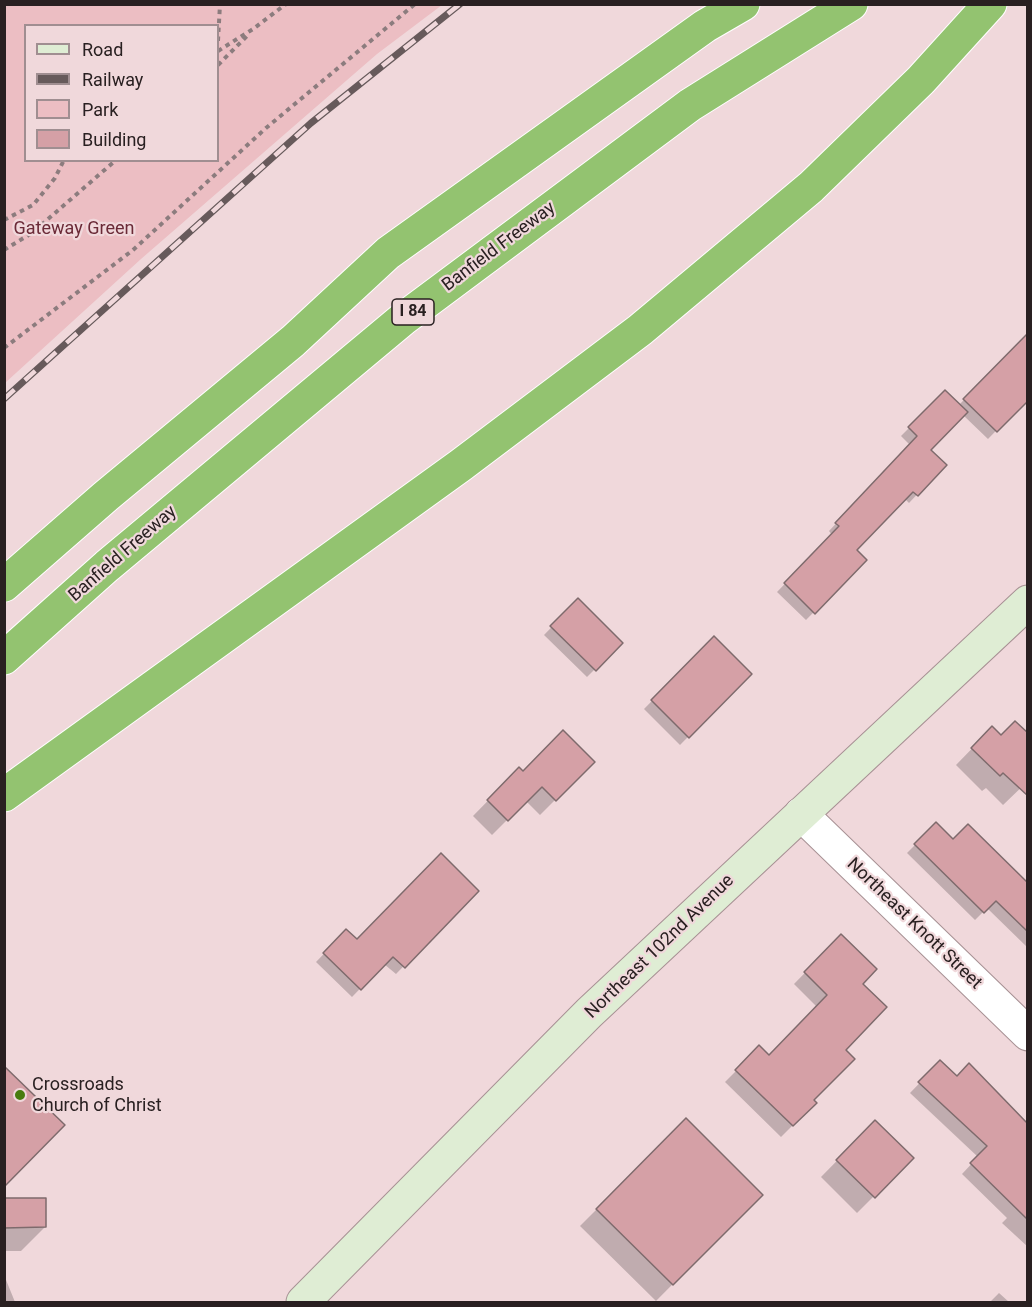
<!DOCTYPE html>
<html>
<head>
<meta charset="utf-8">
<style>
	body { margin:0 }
	#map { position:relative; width:1032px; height:1307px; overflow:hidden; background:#f0d8db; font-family:Roboto,sans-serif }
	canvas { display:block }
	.frame { position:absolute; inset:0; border:6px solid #292021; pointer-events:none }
	.legend { position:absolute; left:24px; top:24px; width:195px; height:138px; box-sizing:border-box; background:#f0d8db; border:2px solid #a08e91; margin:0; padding:8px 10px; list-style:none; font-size:18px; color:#292021 }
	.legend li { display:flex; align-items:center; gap:12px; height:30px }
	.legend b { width:30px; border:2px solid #a08e91 }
</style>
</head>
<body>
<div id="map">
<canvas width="1032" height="1307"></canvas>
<div class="frame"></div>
<ul class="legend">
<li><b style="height:8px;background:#dfedd4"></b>Road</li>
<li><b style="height:8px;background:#675a5b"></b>Railway</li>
<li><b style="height:16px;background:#ecbec3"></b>Park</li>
<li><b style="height:16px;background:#d5a0a6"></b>Building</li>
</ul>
</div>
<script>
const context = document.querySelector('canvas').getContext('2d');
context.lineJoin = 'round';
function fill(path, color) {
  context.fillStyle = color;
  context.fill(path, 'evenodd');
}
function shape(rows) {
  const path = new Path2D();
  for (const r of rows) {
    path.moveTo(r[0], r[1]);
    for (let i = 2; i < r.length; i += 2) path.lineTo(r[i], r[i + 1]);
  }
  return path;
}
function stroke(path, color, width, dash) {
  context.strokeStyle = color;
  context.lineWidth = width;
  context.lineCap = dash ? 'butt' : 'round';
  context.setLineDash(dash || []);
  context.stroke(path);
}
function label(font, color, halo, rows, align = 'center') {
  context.font = font + ' Roboto,sans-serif';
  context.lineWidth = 4.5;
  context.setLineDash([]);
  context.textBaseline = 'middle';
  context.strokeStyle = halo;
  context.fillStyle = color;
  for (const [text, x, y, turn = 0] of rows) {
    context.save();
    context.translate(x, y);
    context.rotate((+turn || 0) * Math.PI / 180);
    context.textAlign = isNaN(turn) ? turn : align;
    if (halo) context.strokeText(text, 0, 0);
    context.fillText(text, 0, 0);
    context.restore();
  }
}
fill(shape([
	[5,4,442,4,442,5,377,54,141,259,5,383],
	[26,26,218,26,218,160,26,160]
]), '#ecbec3');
fill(shape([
	[996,367,1028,398,988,439,963,415,929,450,945,465,909,503,905,499,855,550,865,560,806,620,777,592,832,535,829,531,910,445,901,436,945,392,959,405],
	[578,600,621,643,587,677,544,635],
	[714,638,750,674,680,745,644,709],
	[992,728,1028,781,1003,805,986,788,982,791,956,765],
	[593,762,540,815,526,801,492,835,473,816,519,769,523,773],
	[936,824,953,841,1028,885,1028,948,987,908,975,920,907,853],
	[477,891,396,974,384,964,352,997,316,962,346,931,357,941],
	[841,936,860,984,843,1050,812,1100,815,1103,781,1137,725,1082,759,1048,769,1057,817,1007,794,984],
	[940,1062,957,1078,1028,1126,1028,1247,1002,1223,1007,1218,962,1174,978,1157,910,1093],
	[686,1120,761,1195,656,1301,580,1226],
	[875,1122,912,1158,857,1213,821,1177],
	[4,1200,45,1227,21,1251,4,1251],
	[4,1275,15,1302,4,1302],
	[999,1293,1009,1302,990,1302]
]), '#0003');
const building = shape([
	[1028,333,1028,401,997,432,963,399,1028,333],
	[945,390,968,412,931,450,947,465,918,496,913,492,857,550,867,560,815,614,784,583,839,526,835,523,917,436,908,427,945,390],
	[578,598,623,643,596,671,550,626,578,598],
	[714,636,752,674,689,738,651,700,714,636],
	[1015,721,1028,733,1028,796,1003,773,1000,776,971,748,992,726,1001,735,1015,721],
	[563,730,595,762,556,801,542,787,508,821,487,800,519,767,523,771,563,730],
	[936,822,953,839,968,824,1028,883,1028,932,996,901,984,913,914,844,936,822],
	[441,853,479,891,405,968,393,957,361,990,323,953,346,929,357,939,441,853],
	[841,934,877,969,863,984,887,1007,846,1050,855,1059,814,1100,817,1103,793,1126,735,1070,759,1045,769,1055,827,995,804,972,841,934],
	[940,1060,957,1076,969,1063,1028,1124,1028,1220,970,1163,987,1146,918,1082,940,1060],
	[4,1066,65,1125,4,1187,4,1066],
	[686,1118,763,1195,673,1285,596,1209,686,1118],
	[875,1120,914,1158,875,1198,836,1160,875,1120],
	[4,1198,46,1198,46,1227,4,1228,4,1198]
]);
fill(building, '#d5a0a6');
stroke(building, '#7e6a6c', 1.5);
const street = shape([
	[801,814,1028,1034]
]);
const secondary = shape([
	[303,1302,589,1013,1028,602]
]);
const highway = shape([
	[4,585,106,496,293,341,388,253,705,26,743,4],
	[4,658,107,566,403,319,690,105,851,4],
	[4,795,461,465,640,330,811,187,921,80,990,4]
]);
stroke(street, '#a79194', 35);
stroke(secondary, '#a79194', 35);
stroke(highway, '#fff', 35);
stroke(shape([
	[218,41,220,4],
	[218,51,253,29,286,4],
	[218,65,249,34],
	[4,220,33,205,55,178,64,160],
	[4,250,32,233,116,160],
	[4,348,133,250,266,128,415,4]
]), '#8c7c7e', 4, [4.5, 4.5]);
stroke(street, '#fff', 33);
stroke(secondary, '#dfedd4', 33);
stroke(highway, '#93c370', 33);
const rail = shape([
	[4,399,311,123,460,4]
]);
stroke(rail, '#675a5b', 7);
stroke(rail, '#f0d8db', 4.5, [14]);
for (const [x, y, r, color] of [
	[20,1095,6,"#487c0e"]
]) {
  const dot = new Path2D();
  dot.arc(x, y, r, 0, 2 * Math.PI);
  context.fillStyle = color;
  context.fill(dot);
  stroke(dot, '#f0d8db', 2);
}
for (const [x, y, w] of [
	[413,312,42]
]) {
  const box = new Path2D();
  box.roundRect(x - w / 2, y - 13, w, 26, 4.5);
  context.fillStyle = '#f0d8db';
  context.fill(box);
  stroke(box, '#292021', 1.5);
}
label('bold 16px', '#292021', null, [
	["I 84",413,312]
]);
label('18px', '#6b2a37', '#f0d8db', [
	["Gateway Green",74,229]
]);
label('18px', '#292021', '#f0d8db', [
	["Banfield Freeway",499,247,-37],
	["Banfield Freeway",123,554,-41],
	["Northeast Knott Street",914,924,44],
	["Northeast 102nd Avenue",660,947,-44]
]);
label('18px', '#292021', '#f0d8db', [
	["Crossroads",32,1085],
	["Church of Christ",32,1106]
], 'left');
</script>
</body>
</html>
